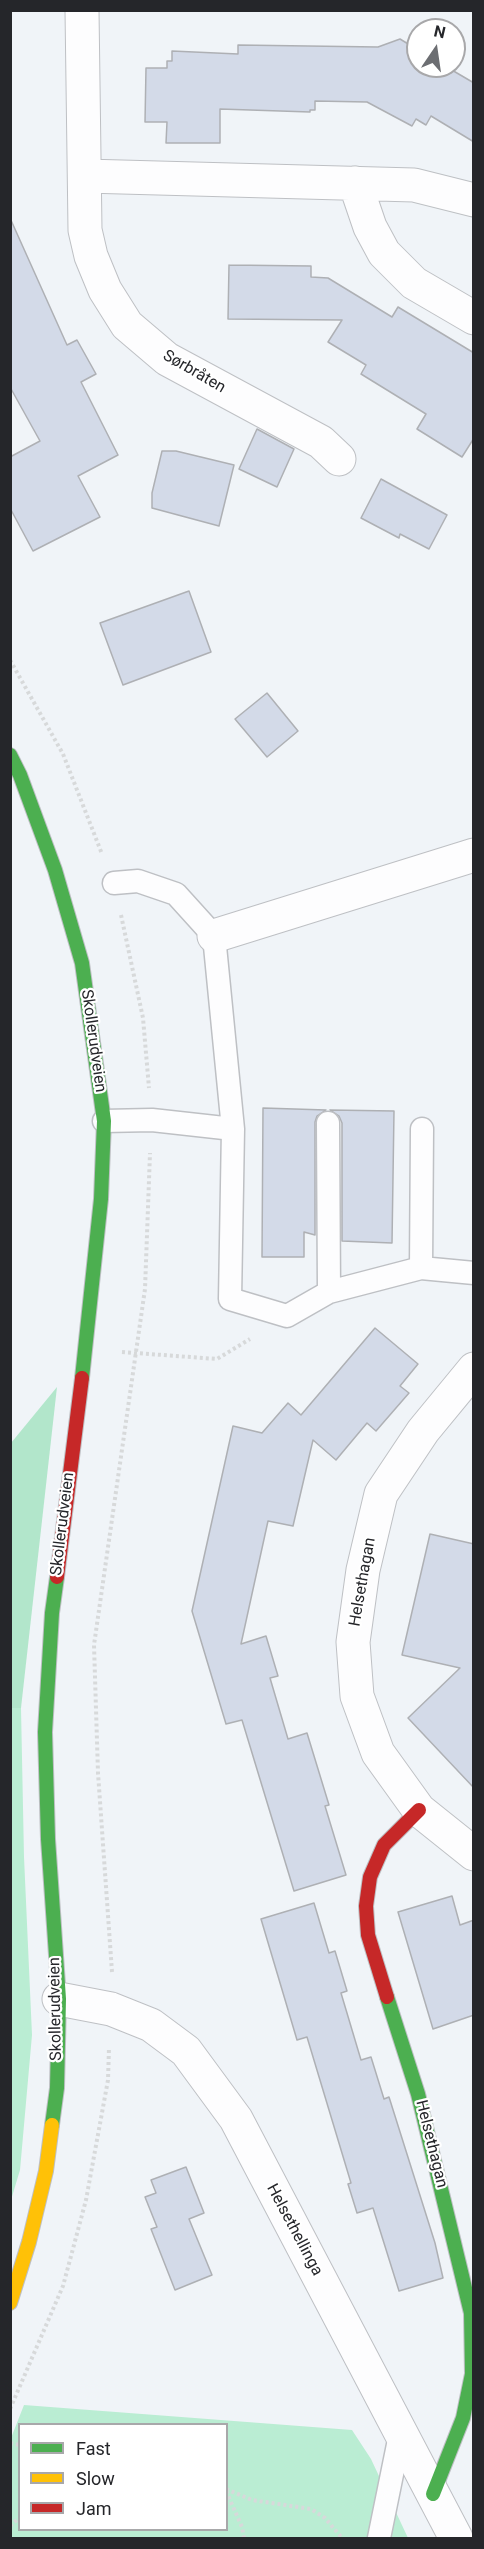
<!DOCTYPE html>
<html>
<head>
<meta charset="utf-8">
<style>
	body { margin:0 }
	#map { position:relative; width:484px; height:2549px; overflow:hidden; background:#f0f4f8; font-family:Roboto,sans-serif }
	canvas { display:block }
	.frame { position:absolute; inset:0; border:12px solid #25262a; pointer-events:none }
	.legend { position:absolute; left:18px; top:2423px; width:210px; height:108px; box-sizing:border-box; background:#fff; border:2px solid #a8a8aa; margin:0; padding:8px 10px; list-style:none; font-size:18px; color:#25262a }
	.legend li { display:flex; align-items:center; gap:12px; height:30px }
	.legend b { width:30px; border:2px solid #a8a8aa }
	.north { position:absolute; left:406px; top:18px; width:60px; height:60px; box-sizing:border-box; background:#fff; border:2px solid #a8a8aa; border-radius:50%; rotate:13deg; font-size:16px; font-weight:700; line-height:24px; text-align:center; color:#25262a }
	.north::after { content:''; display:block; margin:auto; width:21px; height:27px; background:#6c6e72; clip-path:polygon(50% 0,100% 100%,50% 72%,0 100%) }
</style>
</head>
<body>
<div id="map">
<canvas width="484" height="2549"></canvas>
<div class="frame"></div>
<ul class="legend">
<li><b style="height:8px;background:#4caf50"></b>Fast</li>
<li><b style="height:8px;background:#ffc107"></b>Slow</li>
<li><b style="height:8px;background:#c62828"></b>Jam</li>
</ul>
<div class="north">N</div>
</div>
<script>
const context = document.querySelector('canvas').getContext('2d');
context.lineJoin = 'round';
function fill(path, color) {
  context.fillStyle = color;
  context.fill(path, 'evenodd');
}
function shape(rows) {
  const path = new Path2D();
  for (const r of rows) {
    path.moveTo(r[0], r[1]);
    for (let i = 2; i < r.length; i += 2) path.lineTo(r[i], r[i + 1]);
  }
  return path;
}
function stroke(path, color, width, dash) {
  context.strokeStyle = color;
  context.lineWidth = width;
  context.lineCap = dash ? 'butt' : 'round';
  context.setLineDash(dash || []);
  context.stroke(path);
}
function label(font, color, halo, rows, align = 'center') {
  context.font = font + ' Roboto,sans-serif';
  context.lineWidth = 4.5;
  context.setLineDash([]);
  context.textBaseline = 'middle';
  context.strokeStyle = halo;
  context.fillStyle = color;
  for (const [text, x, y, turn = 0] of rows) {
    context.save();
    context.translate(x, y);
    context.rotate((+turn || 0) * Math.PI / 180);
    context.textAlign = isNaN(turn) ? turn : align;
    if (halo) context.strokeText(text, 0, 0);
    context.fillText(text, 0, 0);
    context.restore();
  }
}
fill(shape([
	[10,1708,21,1708,24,1857,32,2035,20,2170,11,2200],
	[24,2405,352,2430,371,2459,408,2538,11,2538,11,2438],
	[20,2424,226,2424,226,2530,20,2530]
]), '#baedd3');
fill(shape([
	[57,1387,21,1708,11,1708,11,1443]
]), '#b2e6cb');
const building = shape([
	[400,39,418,50,418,66,445,66,474,83,474,142,431,116,426,125,416,119,412,126,367,102,315,101,315,110,310,110,310,112,220,109,220,143,166,143,167,122,145,122,146,68,167,68,167,61,172,61,172,51,238,54,238,45,378,47,400,39],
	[10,218,67,345,77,340,96,374,81,382,118,455,78,476,100,517,33,551,10,508,10,457,40,441,10,387,10,218],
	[229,265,311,266,311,277,328,278,392,317,398,307,474,353,474,438,462,457,417,429,426,414,361,374,366,365,328,342,342,320,228,319,229,265],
	[257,429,294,449,277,487,239,469,257,429],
	[162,451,176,451,234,465,219,526,152,508,152,493,162,451],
	[381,479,447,515,429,549,400,534,399,538,361,518,381,479],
	[189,591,211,652,123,685,100,623,189,591],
	[267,693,298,731,267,757,235,719,267,693],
	[263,1108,326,1110,317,1116,315,1122,315,1235,304,1232,304,1257,262,1257,263,1108],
	[330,1110,394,1111,392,1243,342,1241,342,1123,339,1116,330,1110],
	[375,1328,418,1364,400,1386,409,1393,376,1431,367,1423,336,1460,313,1440,293,1526,268,1521,241,1644,266,1636,278,1676,270,1678,288,1739,307,1733,329,1805,325,1806,346,1875,294,1891,242,1720,226,1724,192,1611,233,1426,262,1433,288,1403,301,1415,375,1328],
	[430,1534,474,1544,474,1788,408,1718,460,1668,402,1655,430,1534],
	[452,1896,460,1925,474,1920,474,2015,433,2029,398,1912,452,1896],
	[314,1903,329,1953,335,1951,347,1991,341,1993,361,2060,371,2057,384,2099,389,2097,435,2243,443,2278,399,2291,373,2208,357,2213,348,2184,351,2183,307,2037,297,2040,261,1919,314,1903],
	[186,2167,204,2213,189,2219,212,2275,175,2290,151,2229,157,2227,145,2197,156,2193,151,2180,186,2167]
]);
fill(building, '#d3dae8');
stroke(building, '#aeb0b4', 1.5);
const lane = shape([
	[114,883,138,881,176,894,214,936,233,1129,230,1299,287,1316,329,1292,328,1123],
	[104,1121,152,1120,233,1129],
	[421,1268,474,1273],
	[329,1292,421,1268,422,1129],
	[379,2538,400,2435]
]);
const street = shape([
	[82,10,85,230,91,256,105,290,127,325,167,359,321,442,339,459],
	[85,176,414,185,474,200],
	[355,183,370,227,384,253,414,283,474,318],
	[214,936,474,855],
	[474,1369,423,1431,381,1494,363,1570,353,1642,357,1696,378,1753,419,1810,474,1854],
	[59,1999,111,2009,151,2025,186,2051,236,2119,456,2538]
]);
const fast = shape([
	[10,755,20,775,55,870,82,963,104,1121,101,1199,82,1378],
	[387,1997,418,2094,471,2313,472,2374,463,2418,433,2494],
	[52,2125,57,2088,59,1999,48,1839,45,1732,52,1613,57,1577]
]);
const slow = shape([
	[10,2303,29,2242,46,2171,52,2125]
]);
const jam = shape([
	[57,1577,82,1378],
	[387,1997,368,1935,366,1906,370,1877,384,1845,419,1810]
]);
stroke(lane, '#bec0c4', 25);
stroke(street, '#bec0c4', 35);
stroke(fast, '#bec0c4', 16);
stroke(slow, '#bec0c4', 16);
stroke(jam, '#bec0c4', 16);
stroke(shape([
	[10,660,63,754,102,854],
	[121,915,143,1018,149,1088],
	[122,1352,217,1359,250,1339],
	[112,1972,98,1773,94,1645,145,1289,150,1153],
	[10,2409,63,2286,86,2200,108,2080,109,2048],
	[10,2443,20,2445],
	[226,2489,252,2500,311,2509,325,2518,342,2538],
	[226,2491,242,2527,244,2538],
	[10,2526,20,2517]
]), '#d7d9da', 4, [3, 3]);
stroke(lane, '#fdfdfe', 22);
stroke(street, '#fdfdfe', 33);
stroke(fast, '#4caf50', 14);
stroke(slow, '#ffc107', 14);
stroke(jam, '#c62828', 14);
label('16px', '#25262a', '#fff', [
	["Sørbråten",194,372,30],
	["Skollerudveien",93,1041,82],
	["Skollerudveien",63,1524,-83],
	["Helsethagan",363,1582,-80],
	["Skollerudveien",56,2009,-91],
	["Helsethagan",431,2144,76],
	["Helsethellinga",294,2230,62]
]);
</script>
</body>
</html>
